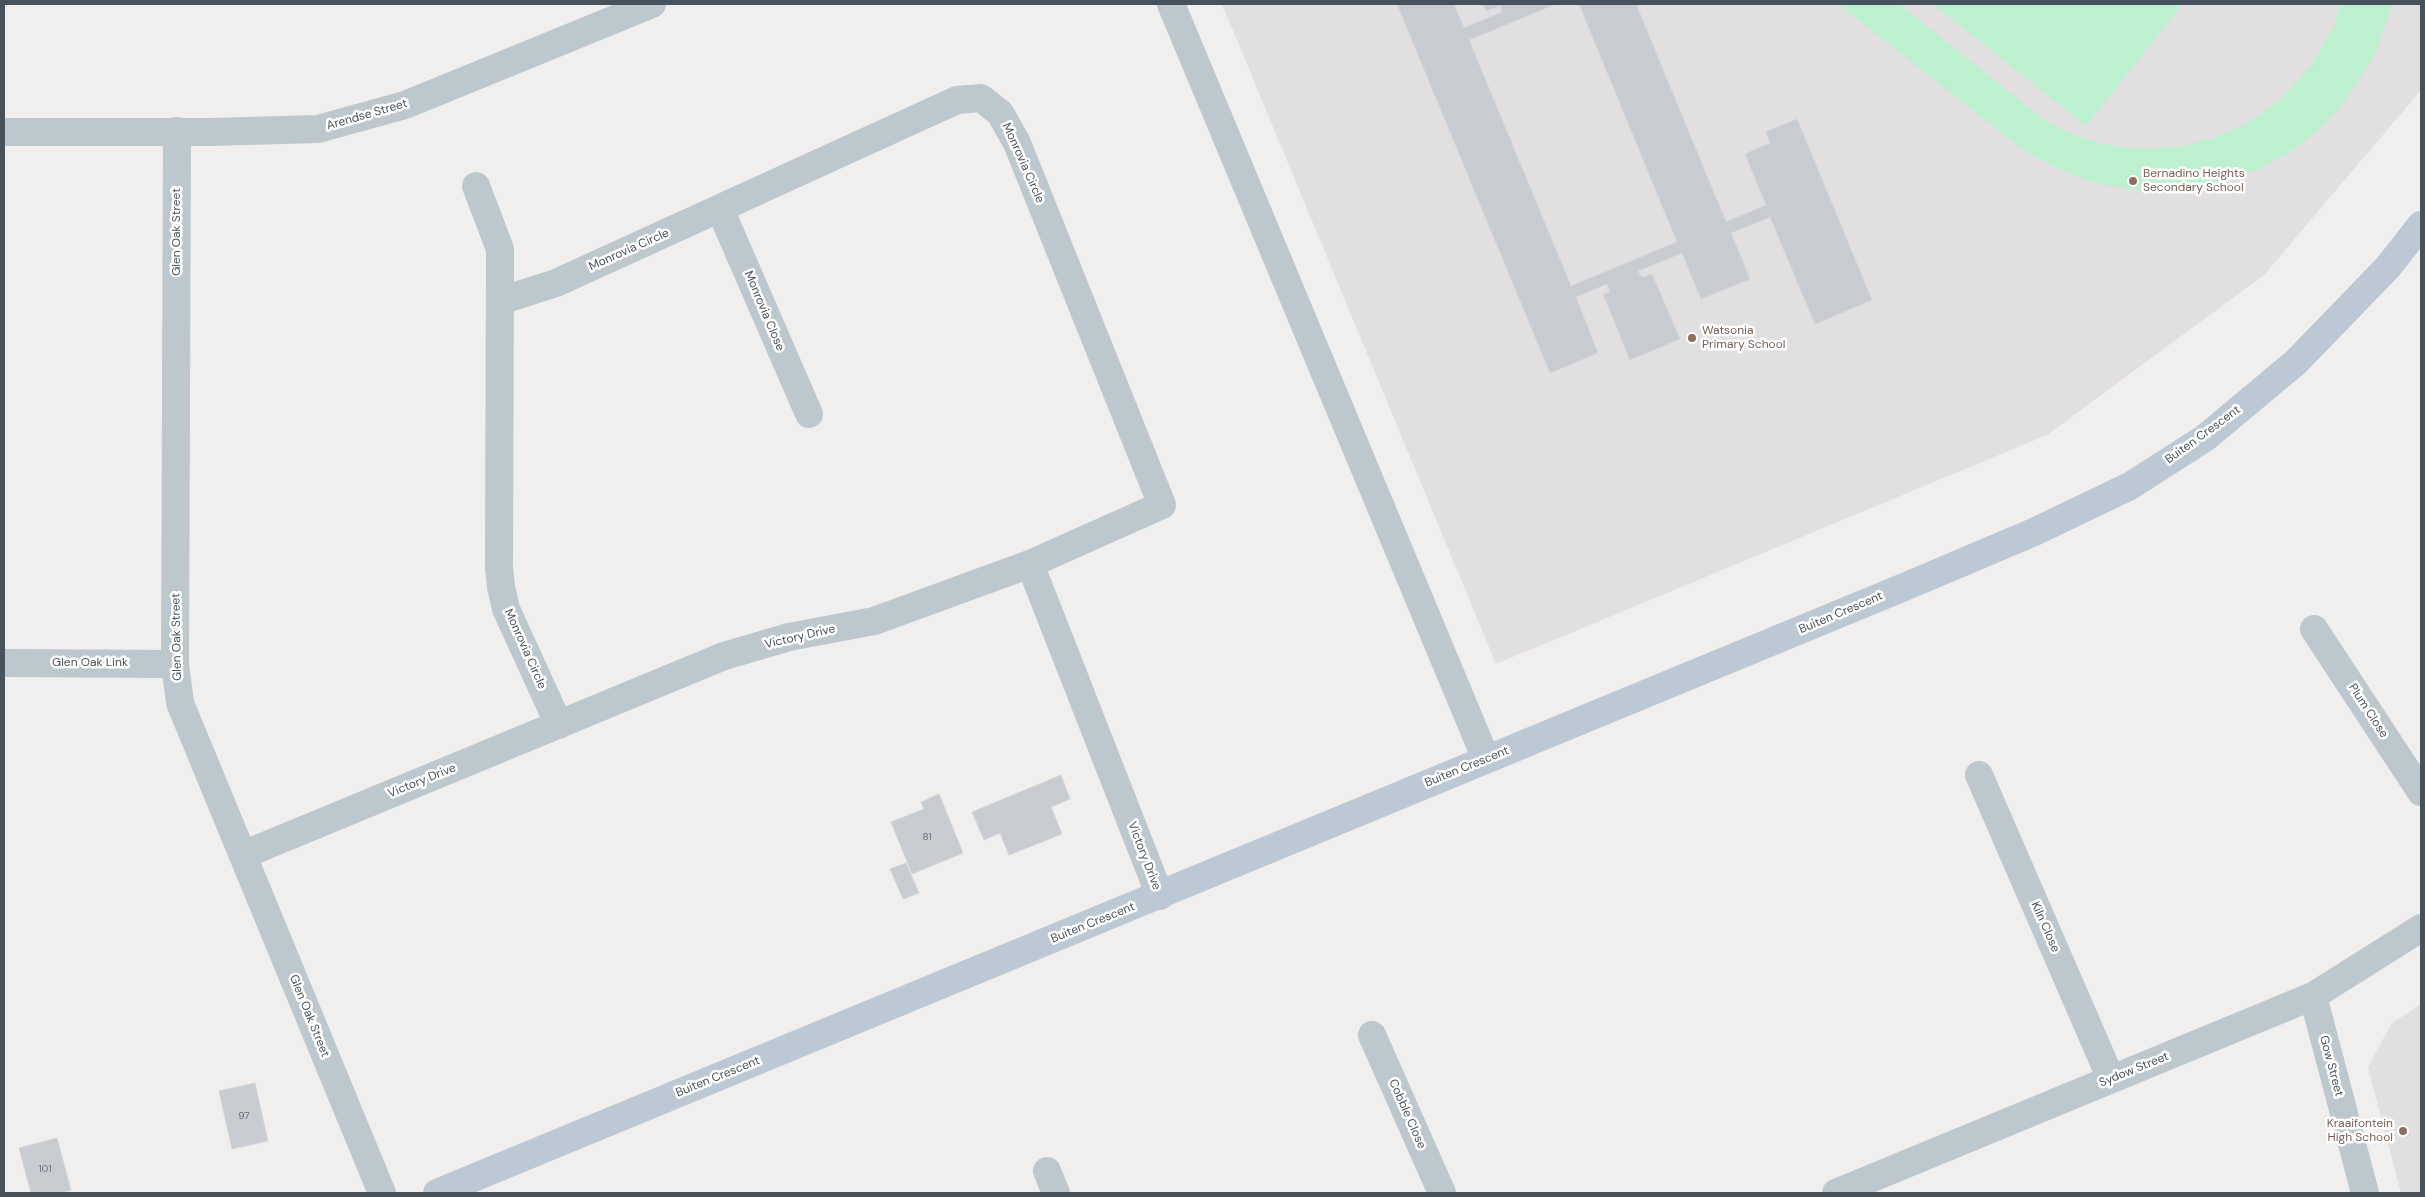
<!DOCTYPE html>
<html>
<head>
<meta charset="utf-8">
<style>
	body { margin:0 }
	#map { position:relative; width:2425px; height:1197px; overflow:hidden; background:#f1eeee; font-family:"DM Sans",sans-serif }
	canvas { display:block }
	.frame { position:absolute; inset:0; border:5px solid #46535c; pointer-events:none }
</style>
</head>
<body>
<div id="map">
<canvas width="2425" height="1197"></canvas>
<div class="frame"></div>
</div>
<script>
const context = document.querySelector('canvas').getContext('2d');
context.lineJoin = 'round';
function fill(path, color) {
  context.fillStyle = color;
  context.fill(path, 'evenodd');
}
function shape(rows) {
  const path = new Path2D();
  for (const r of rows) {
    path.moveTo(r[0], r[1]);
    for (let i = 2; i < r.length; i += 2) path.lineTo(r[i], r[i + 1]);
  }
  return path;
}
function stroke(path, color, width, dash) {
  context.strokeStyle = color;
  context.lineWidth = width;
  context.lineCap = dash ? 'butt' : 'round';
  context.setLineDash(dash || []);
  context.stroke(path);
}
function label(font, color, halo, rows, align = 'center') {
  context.font = font + ' "DM Sans",sans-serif';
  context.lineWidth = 5;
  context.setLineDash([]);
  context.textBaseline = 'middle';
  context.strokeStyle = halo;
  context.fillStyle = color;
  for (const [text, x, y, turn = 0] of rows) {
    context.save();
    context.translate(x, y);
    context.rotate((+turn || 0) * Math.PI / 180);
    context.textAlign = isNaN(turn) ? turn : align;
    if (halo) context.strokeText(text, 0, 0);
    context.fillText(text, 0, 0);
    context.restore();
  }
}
fill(shape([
	[1222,4,2421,4,2421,90,2264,275,2047,435,1496,664],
	[2421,1004,2421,1193,2401,1193,2368,1068,2391,1024]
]), '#e2dfe1');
fill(shape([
	[1838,4,1899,4,2039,116,2065,131,2095,142,2126,148,2149,149,2179,147,2213,138,2246,124,2279,101,2311,66,2334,26,2340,4,2392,4,2378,46,2366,69,2340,108,2317,131,2297,147,2259,169,2230,180,2197,188,2160,192,2129,189,2094,183,2065,172,2039,159,2018,146],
	[1933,4,2183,4,2086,126]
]), '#bcf0ce');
const building = shape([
	[1397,4,1454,4,1464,28,1502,12,1500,6,1486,11,1483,4,1556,4,1469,40,1571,286,1677,242,1579,4,1636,4,1726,222,1766,205,1745,154,1770,143,1766,132,1797,119,1872,300,1815,324,1770,217,1731,233,1750,279,1701,299,1682,253,1638,271,1642,278,1652,274,1680,339,1630,360,1603,294,1610,292,1607,284,1576,297,1598,353,1550,373,1397,4],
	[1061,775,1070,799,1051,807,1062,834,1009,855,1000,833,984,840,972,812,1061,775],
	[939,794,963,853,912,874,891,822,924,809,921,802,939,794],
	[906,863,919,893,903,899,890,869,906,863],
	[255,1083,268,1141,232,1149,219,1091,255,1083],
	[57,1138,71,1190,60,1193,31,1193,19,1148,57,1138]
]);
fill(building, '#c8ccd1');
stroke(building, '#d2d5da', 1);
stroke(shape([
	[1171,4,1486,759],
	[177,131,175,664,180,703,382,1193],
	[4,132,211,132,318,129,405,105,652,4],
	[476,186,500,249,499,568,501,587,506,609,559,725],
	[720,209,809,414],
	[1030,564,1160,896],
	[2314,629,2421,792],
	[4,663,175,664],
	[1979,775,2111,1079],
	[243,855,724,656,789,637,874,621,1030,564,1162,505,1017,143,1000,113,981,98,957,100,556,283,500,301],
	[2313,996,2365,1193],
	[1372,1035,1442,1193],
	[1047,1171,1056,1193],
	[1836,1193,2313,996,2421,928]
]), '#bcc7ce', 28);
stroke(shape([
	[437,1193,1909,585,2034,532,2130,486,2205,438,2296,362,2388,267,2421,225]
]), '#bcc8d3', 28);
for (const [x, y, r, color] of [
	[2133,181,5,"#8d6e63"],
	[1692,338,5,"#8d6e63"],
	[2403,1131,5,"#8d6e63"]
]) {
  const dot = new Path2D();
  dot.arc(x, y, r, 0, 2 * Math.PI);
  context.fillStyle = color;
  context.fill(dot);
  stroke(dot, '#fff', 2);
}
label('10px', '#667179', null, [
	["81",927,837],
	["97",244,1116],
	["101",45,1169]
]);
label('12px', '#46535c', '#fff', [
	["Arendse Street",367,115,-16],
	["Monrovia Circle",1023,163,66],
	["Glen Oak Street",177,232,-90],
	["Monrovia Circle",629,250,-24],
	["Monrovia Close",764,311,67],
	["Buiten Crescent",2203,435,-36],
	["Buiten Crescent",1841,613,-23],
	["Glen Oak Street",177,637,-91],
	["Victory Drive",800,637,-13],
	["Monrovia Circle",525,649,66],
	["Glen Oak Link",90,663],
	["Plum Close",2368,711,57],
	["Buiten Crescent",1467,767,-22],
	["Victory Drive",422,781,-22],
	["Victory Drive",1144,856,69],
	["Buiten Crescent",1093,923,-22],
	["Kiln Close",2045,927,66],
	["Glen Oak Street",309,1016,68],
	["Gow Street",2331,1066,75],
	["Sydow Street",2134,1070,-22],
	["Buiten Crescent",718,1077,-22],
	["Cobble Close",1407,1114,66]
]);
label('12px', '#785e54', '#fff', [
	["Bernadino Heights",2143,174],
	["Secondary School",2143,188],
	["Watsonia",1702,331],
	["Primary School",1702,345],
	["Kraaifontein",2393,1124,"right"],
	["High School",2393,1138,"right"]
], 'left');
</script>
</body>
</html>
